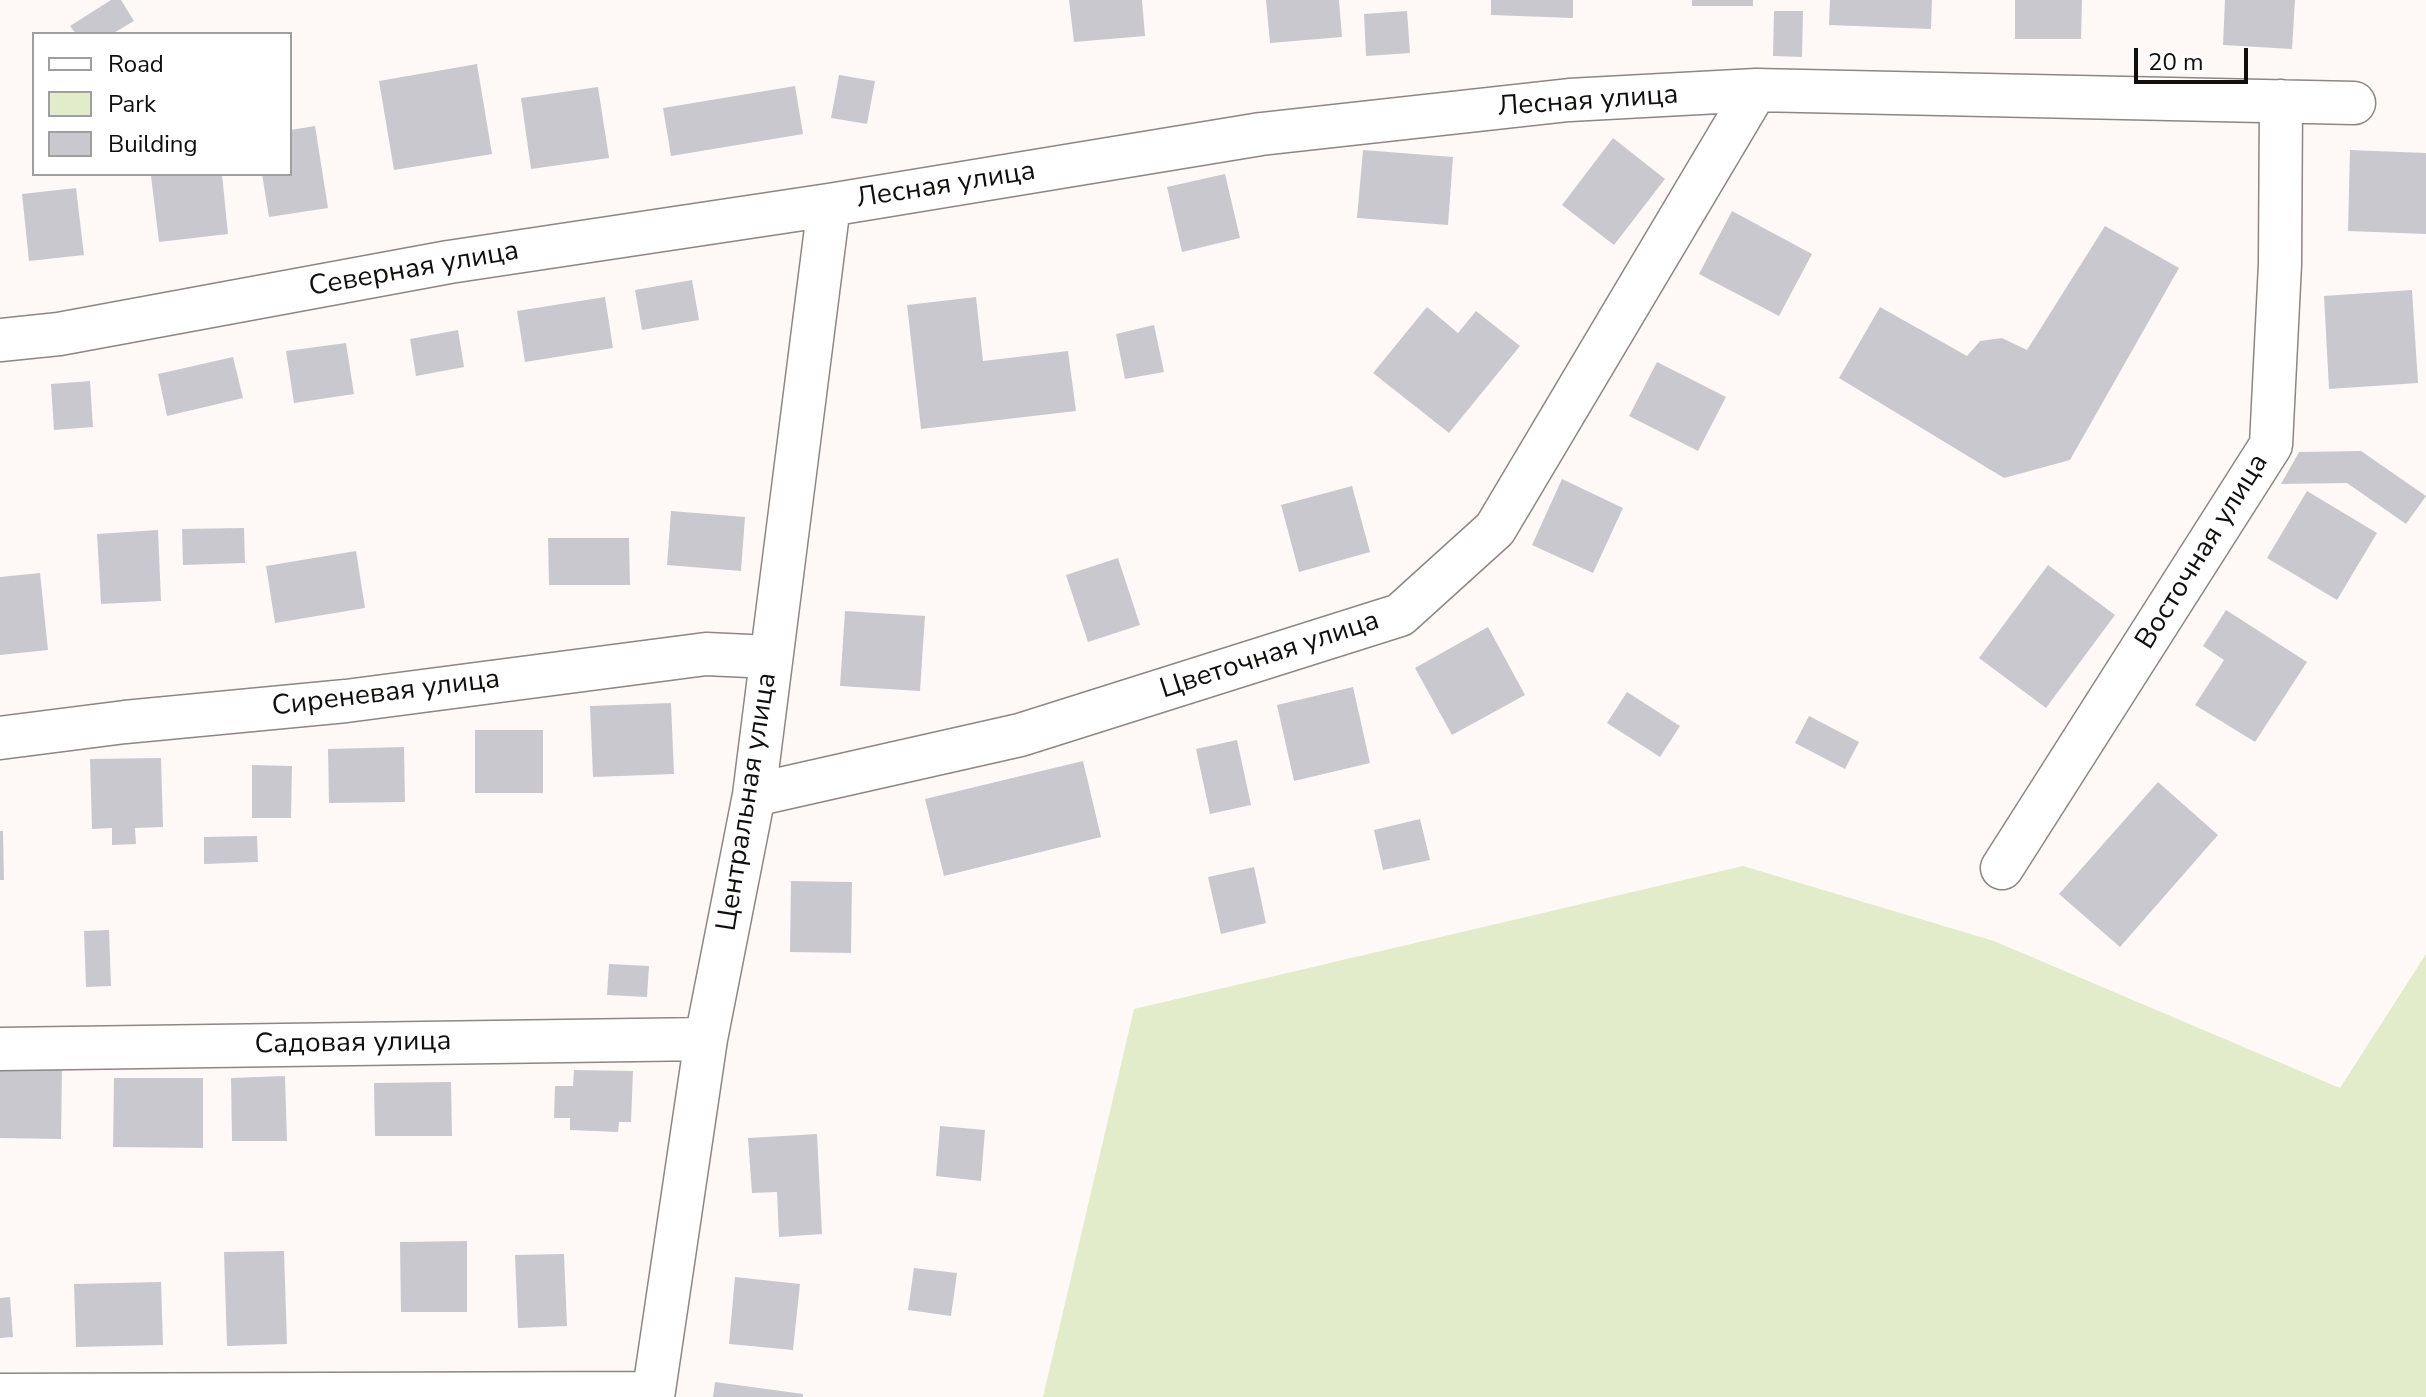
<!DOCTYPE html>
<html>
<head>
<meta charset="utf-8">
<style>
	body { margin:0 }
	#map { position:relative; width:2426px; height:1397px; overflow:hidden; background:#fef9f7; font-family:"Nunito Sans",sans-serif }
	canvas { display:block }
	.legend { position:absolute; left:32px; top:32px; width:260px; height:144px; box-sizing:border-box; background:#fff; border:2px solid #a09f9f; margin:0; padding:10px 14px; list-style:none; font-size:24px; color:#110f0e }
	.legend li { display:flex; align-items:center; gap:16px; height:40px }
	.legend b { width:40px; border:2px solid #a09f9f }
	.scale { position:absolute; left:2134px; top:48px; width:114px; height:36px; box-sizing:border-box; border:4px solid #110f0e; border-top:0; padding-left:10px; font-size:24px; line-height:28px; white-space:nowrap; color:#110f0e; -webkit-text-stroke:6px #fff; paint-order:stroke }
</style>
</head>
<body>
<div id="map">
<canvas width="2426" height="1397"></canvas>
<ul class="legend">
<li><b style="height:10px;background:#fff"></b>Road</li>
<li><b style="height:22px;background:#e2eccb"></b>Park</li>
<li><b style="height:22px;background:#cac8cf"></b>Building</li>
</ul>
<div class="scale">20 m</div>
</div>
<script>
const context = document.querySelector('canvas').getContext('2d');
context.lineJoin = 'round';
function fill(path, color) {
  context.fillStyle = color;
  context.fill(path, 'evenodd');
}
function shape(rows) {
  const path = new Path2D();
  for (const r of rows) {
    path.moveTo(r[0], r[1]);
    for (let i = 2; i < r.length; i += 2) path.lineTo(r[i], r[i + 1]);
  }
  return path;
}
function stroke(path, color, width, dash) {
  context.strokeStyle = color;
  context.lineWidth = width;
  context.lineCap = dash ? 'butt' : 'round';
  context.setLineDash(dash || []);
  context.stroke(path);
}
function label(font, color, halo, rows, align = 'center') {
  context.font = font + ' "Nunito Sans",sans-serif';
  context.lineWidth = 6;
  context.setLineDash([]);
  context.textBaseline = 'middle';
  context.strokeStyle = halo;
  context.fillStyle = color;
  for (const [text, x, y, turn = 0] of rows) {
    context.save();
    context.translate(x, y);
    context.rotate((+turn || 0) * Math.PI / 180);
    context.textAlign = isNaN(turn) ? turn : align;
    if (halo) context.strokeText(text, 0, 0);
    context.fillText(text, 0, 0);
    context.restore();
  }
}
fill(shape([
	[1743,866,1994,941,2340,1088,2426,954,2426,1397,1043,1397,1134,1009]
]), '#e2eccb');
fill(shape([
	[111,0,121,0,134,21,112,34,76,34,70,26],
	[1069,0,1142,0,1145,36,1074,42],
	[1266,0,1339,0,1342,37,1270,43],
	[1491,0,1573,0,1573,18,1491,15],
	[1692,0,1753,0,1753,6,1692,6],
	[1830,0,1932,0,1931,29,1829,25],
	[2015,0,2082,0,2081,39,2015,39],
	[2225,0,2295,0,2292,49,2223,45],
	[1407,11,1410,53,1366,56,1364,14],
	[1774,11,1803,11,1802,57,1773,56],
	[477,64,492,154,394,170,379,81],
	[839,75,875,81,867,124,831,118],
	[795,86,803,134,671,156,663,108],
	[598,87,609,158,531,169,521,98],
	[315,126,328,208,269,217,262,174,290,174,290,130],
	[1613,138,1665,179,1614,245,1562,205],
	[1363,150,1453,157,1448,225,1357,218],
	[2350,150,2426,153,2426,234,2348,231],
	[174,174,222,174,228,234,159,242,151,176],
	[1225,174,1240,238,1182,252,1167,187],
	[76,188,84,255,29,261,22,194],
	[1732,211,1812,254,1779,316,1699,274],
	[2105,226,2179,268,2070,460,2004,478,1839,378,1880,307,1967,356,1980,341,2002,338,2027,350],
	[692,280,699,320,642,330,635,290],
	[2412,290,2418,383,2329,389,2324,296],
	[605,297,613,348,525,362,517,311],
	[976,297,983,361,1068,351,1076,411,921,429,907,305],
	[1427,307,1458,333,1476,311,1520,346,1449,433,1373,373],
	[1154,325,1164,372,1125,379,1116,334],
	[458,330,464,367,416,376,410,339],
	[346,343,354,394,294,403,286,351],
	[233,357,243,398,167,416,158,374],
	[1657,362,1726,397,1698,451,1629,416],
	[90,381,93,427,54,430,51,384],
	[2361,451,2426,496,2406,524,2347,483,2281,484,2299,452],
	[1562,479,1623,508,1593,573,1532,545],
	[1352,486,1370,552,1299,572,1281,505],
	[2307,491,2377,533,2337,600,2267,558],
	[671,511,745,517,741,571,667,565],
	[244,528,245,563,183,565,182,529],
	[158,530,161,601,101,604,97,534],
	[548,538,629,538,630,585,549,585],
	[356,551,365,608,275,623,266,566],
	[1118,558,1140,625,1088,642,1066,575],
	[2048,565,2115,615,2046,708,1979,658],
	[40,573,48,650,0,655,0,577],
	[2226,610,2307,662,2255,742,2195,705,2224,660,2203,646],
	[845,611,925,616,920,691,840,686],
	[1488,627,1525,695,1452,735,1415,668],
	[1353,687,1370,763,1294,781,1277,705],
	[1627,692,1680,726,1660,757,1607,723],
	[671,703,674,774,593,777,590,706],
	[1809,716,1859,742,1845,769,1795,743],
	[475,730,543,730,543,793,475,793],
	[1237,740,1251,805,1210,814,1196,749],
	[404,747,405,802,329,803,328,749],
	[161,758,163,827,135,828,136,844,112,845,112,828,92,829,90,759],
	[1083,761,1101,837,944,876,925,799],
	[252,765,292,766,291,818,252,818],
	[2158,782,2218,835,2120,947,2059,894],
	[1420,819,1430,860,1383,870,1374,830],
	[0,831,3,831,4,880,0,880],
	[257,836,258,862,204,864,204,837],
	[1254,867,1266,923,1221,934,1208,877],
	[791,881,852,882,851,953,790,952],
	[109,930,111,986,86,987,84,931],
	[609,964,649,966,647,997,607,995],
	[0,1067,62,1069,61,1139,0,1138],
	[574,1070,633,1071,631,1122,619,1122,618,1132,570,1130,570,1118,554,1118,555,1086,573,1086],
	[285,1076,287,1141,232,1141,231,1078],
	[114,1078,203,1078,203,1148,113,1147],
	[451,1082,452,1136,375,1136,374,1083],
	[940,1126,985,1130,981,1181,936,1176],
	[817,1134,822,1234,779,1237,777,1192,752,1193,748,1138],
	[467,1241,467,1312,401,1312,400,1242],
	[284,1251,287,1344,227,1346,224,1252],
	[564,1254,567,1326,518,1328,515,1255],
	[914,1268,957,1273,951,1316,908,1310],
	[735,1277,800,1284,793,1350,729,1344],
	[161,1282,163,1345,76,1347,74,1284],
	[10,1297,13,1337,0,1338,0,1298],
	[715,1382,803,1394,803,1397,713,1397]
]), '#cac8cf');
const street = shape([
	[0,340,59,334,449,262,829,205,1261,134,1569,100,1756,90,2354,103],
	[0,738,125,722,346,701,706,654,771,657],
	[754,795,1020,735,1400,615,1495,529,1756,90],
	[2002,868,2271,445,2280,264,2281,101],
	[0,1049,706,1039],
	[0,1395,653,1393],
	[653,1397,706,1039,754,795,829,205]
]);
stroke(street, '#8d8683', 45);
stroke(street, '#fff', 42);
label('28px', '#110f0e', '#fff', [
	["Лесная улица",1588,102,-4],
	["Лесная улица",946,186,-9],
	["Северная улица",414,270,-10],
	["Восточная улица",2203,552,-58],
	["Цветочная улица",1270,656,-18],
	["Сиреневая улица",386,694,-7],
	["Центральная улица",748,802,-81],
	["Садовая улица",353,1044,-1]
]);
</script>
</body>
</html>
